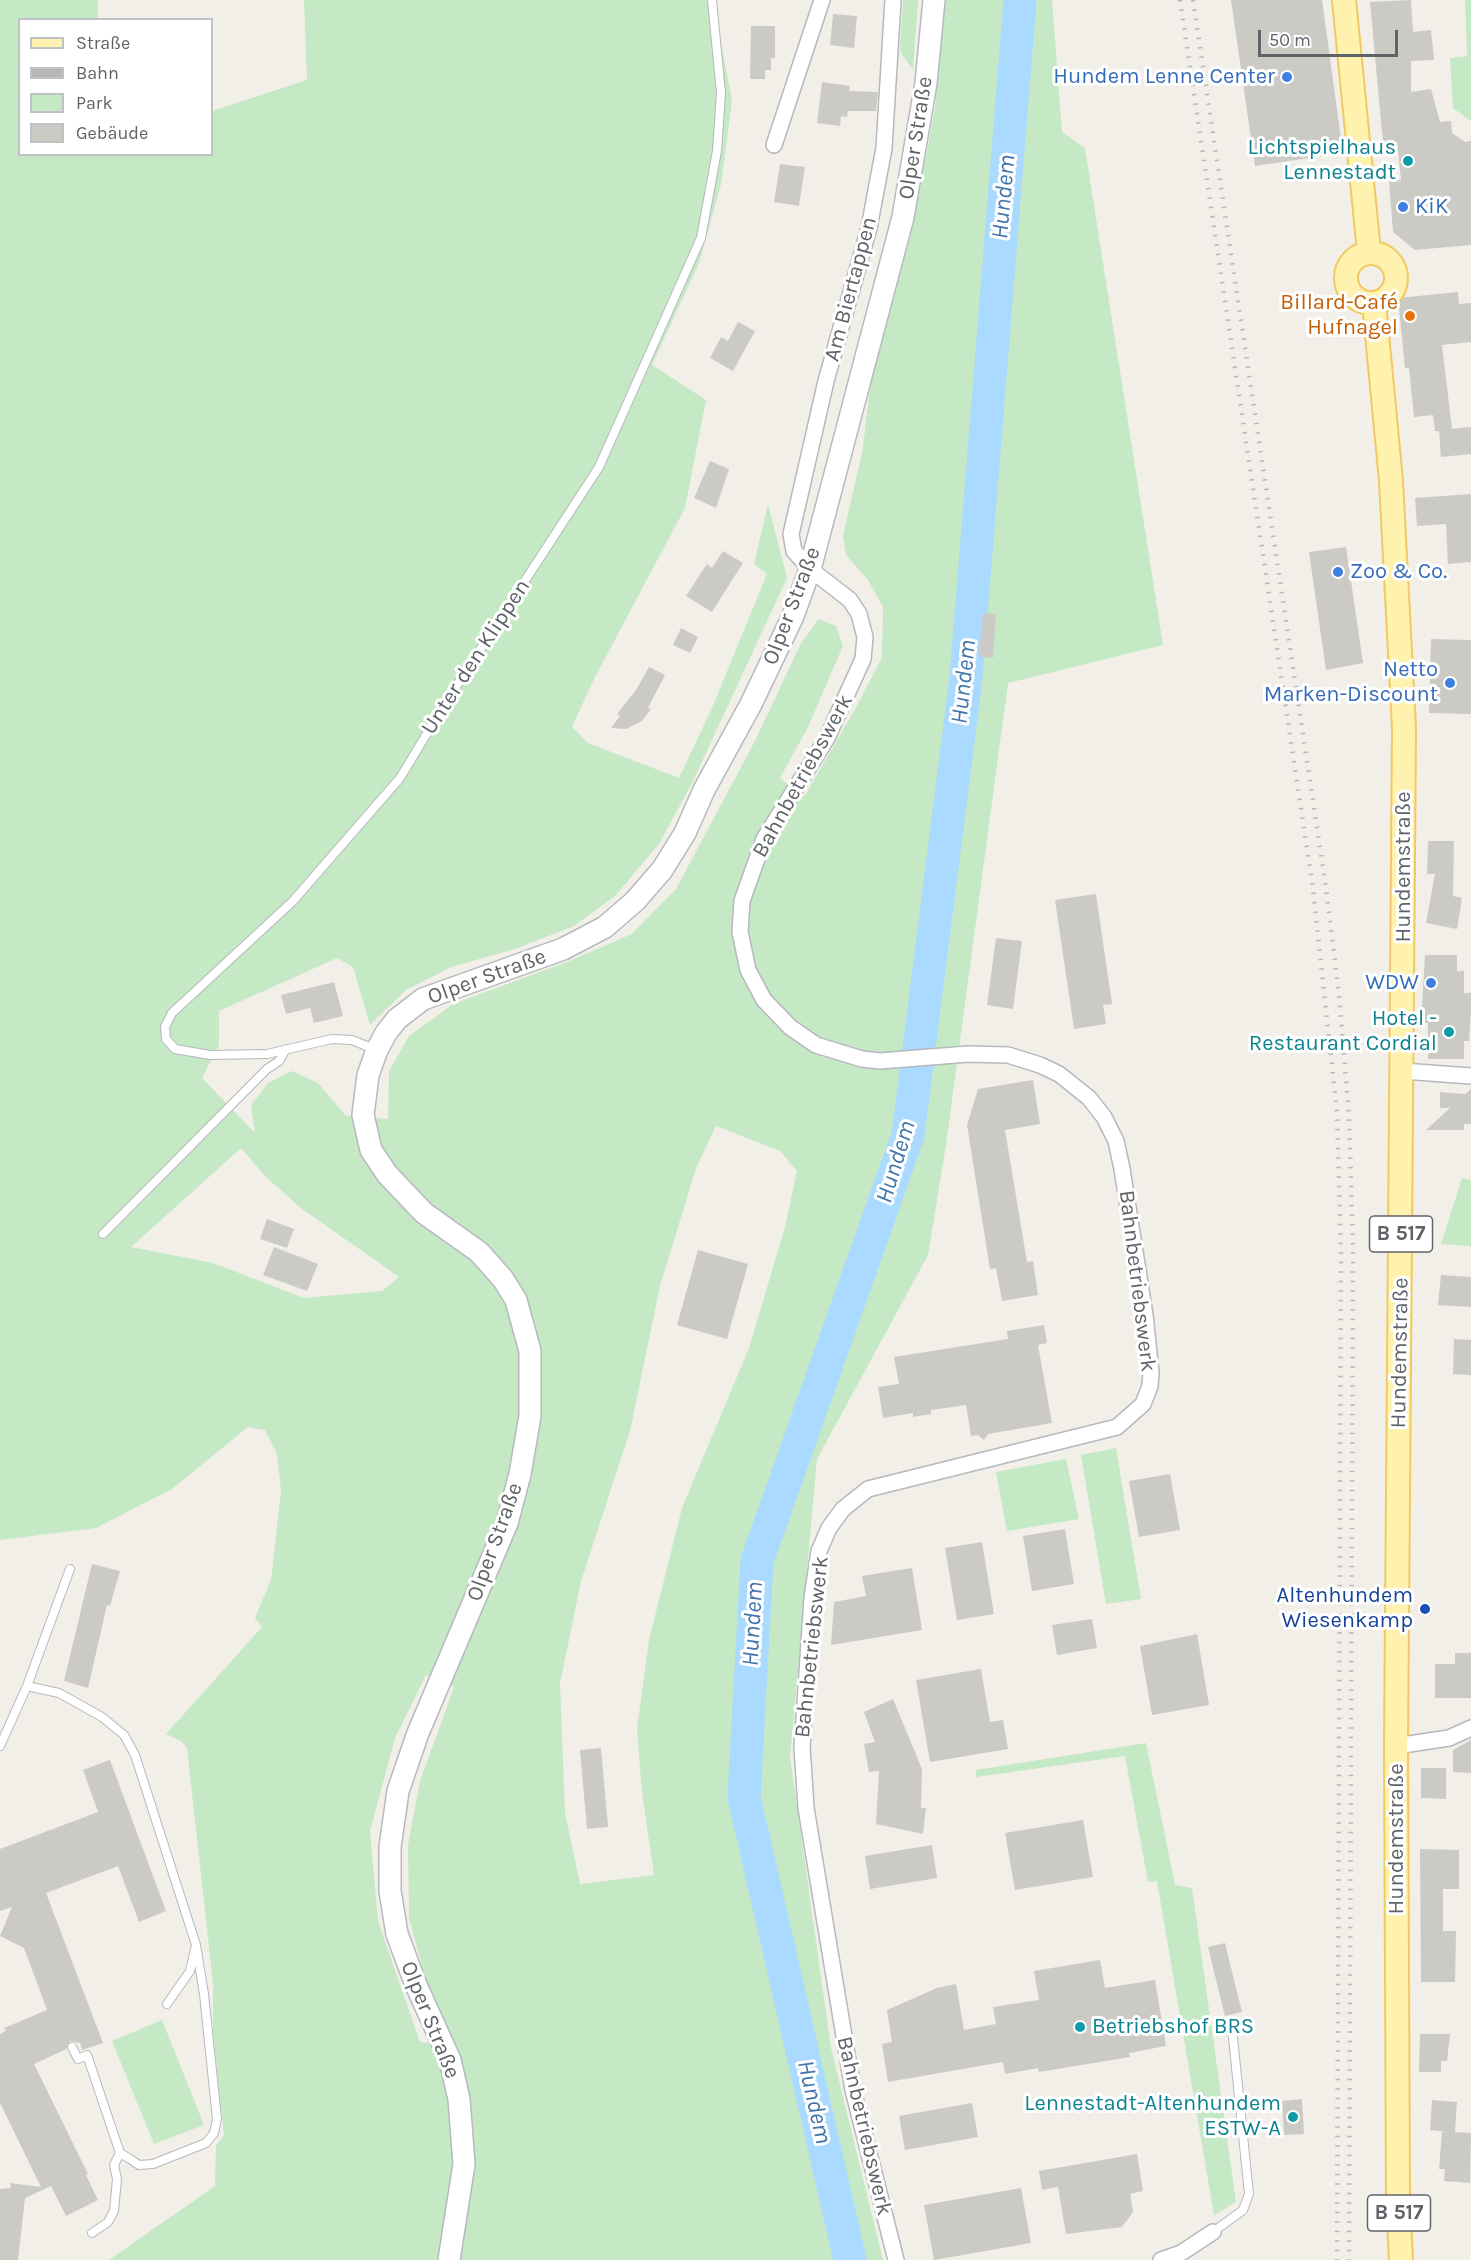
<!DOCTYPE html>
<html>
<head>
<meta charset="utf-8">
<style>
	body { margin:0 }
	#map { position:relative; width:1471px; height:2260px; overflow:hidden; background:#f1efe8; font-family:Karla,sans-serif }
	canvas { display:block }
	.legend { position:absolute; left:18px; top:18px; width:195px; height:138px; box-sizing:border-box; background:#fff; border:2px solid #bfc1c3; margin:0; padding:8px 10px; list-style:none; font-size:18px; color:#5f6368 }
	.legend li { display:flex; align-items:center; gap:12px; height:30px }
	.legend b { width:30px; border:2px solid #bfc1c3 }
	.scale { position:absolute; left:1258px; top:30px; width:140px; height:27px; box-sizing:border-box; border:3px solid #5f6368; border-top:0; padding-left:8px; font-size:18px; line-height:21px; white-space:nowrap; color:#5f6368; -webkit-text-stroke:4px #fff; paint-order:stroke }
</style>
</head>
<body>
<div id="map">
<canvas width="1471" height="2260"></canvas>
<ul class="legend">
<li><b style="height:8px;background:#fff2af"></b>Straße</li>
<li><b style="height:8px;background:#b6b7b8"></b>Bahn</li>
<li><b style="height:16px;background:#c5e8c5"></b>Park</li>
<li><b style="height:16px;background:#cccac5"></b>Gebäude</li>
</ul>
<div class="scale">50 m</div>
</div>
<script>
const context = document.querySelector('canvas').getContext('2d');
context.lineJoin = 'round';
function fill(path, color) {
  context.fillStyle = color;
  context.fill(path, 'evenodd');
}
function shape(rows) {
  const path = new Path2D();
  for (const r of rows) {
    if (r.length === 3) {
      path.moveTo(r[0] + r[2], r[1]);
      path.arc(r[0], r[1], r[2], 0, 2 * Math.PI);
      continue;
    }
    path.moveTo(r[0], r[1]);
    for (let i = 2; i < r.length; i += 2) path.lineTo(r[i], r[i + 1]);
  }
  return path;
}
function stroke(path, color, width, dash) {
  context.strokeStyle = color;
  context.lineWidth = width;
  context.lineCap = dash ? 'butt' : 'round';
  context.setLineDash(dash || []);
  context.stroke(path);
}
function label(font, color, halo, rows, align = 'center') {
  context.font = font + ' Karla,sans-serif';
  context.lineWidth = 6;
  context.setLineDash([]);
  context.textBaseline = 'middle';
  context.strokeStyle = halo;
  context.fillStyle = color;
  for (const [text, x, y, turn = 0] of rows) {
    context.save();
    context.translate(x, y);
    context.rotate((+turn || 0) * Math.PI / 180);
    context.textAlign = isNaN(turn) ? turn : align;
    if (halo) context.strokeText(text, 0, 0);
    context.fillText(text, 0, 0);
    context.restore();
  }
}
fill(shape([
	[0,0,98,0,98,19,20,20,20,154,212,154,212,111,307,80,304,0,713,0,732,101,721,184,699,263,652,365,706,400,685,508,595,677,572,727,588,743,679,778,712,708,767,574,754,564,768,504,787,578,692,783,659,844,616,895,574,926,515,949,451,967,406,990,370,1025,353,967,337,958,219,1011,219,1045,202,1078,255,1133,251,1105,268,1083,292,1071,318,1083,346,1116,388,1119,389,1071,409,1036,453,1004,567,962,632,934,676,889,755,741,801,643,819,619,836,626,843,646,808,727,780,778,804,797,858,704,882,657,883,607,868,580,846,555,843,536,863,448,870,386,913,225,935,108,944,0,1052,0,1062,132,1085,148,1163,645,1008,683,946,1145,928,1255,817,1459,790,1757,831,2048,883,2260,109,2260,215,2186,216,2146,224,2135,213,2032,213,1983,187,1748,181,1741,166,1734,262,1627,255,1618,271,1580,281,1490,277,1454,265,1430,248,1427,172,1489,96,1528,0,1540],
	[716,1126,780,1151,797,1171,785,1227,749,1348,682,1508,649,1640,637,1729,642,1792,654,1875,580,1884,565,1813,560,1683,581,1581,630,1431,660,1286,696,1168],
	[241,1148,266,1177,301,1208,399,1277,382,1291,304,1298,213,1263,131,1247],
	[426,1675,454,1687,420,1781,408,1845,409,1918,427,1984,454,2045,420,2042,378,1921,370,1831,395,1738],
	[903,0,918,0,913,70,900,51],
	[1465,0,1471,0,1471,121,1453,108,1450,58,1467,56],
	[1462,1178,1471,1180,1471,1246,1441,1244],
	[1116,1448,1141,1599,1106,1604,1081,1455],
	[1066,1459,1079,1519,1007,1531,996,1472],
	[1146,1743,1175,1885,1192,1888,1236,2202,1214,2215,1157,1881,1148,1882,1125,1756,976,1777,976,1770],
	[162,2020,204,2125,154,2144,112,2041]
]), '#c5e8c5');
stroke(shape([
	[850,2260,744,1797,757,1561,908,1135,966,678,1020,0]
]), '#aadaff', 33);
fill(shape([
	[1231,0,1322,0,1343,153,1255,166],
	[1411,0,1413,32,1431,30,1434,60,1411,61,1411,92,1431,89,1440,122,1451,121,1452,133,1465,142,1471,141,1471,245,1415,250,1393,232,1389,181,1401,180,1397,142,1383,143,1370,2],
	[833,14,857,16,854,48,830,45],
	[751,26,775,26,775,58,771,58,771,70,765,70,765,79,750,79],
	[822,82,850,86,849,91,878,92,876,111,848,111,847,117,841,116,840,126,817,123],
	[780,164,805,167,799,206,774,202],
	[1458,292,1459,304,1471,303,1471,342,1442,345,1452,429,1471,427,1471,454,1441,457,1439,431,1435,431,1433,415,1414,417,1409,368,1405,368,1398,298],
	[738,322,755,331,733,371,710,358,721,337,728,341],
	[710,461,729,469,716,508,694,498],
	[1471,494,1471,562,1448,564,1446,524,1417,526,1415,498],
	[1346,547,1363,663,1326,670,1309,552],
	[723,551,743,563,712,612,686,596,707,564,712,568],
	[983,613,996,614,993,658,979,657],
	[681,628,698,637,690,653,673,645],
	[1431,639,1471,640,1471,714,1429,713],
	[649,667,665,675,648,708,651,709,642,721,626,729,611,728,620,716,617,714,636,690],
	[1428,841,1454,841,1453,896,1462,898,1457,929,1426,923,1435,874,1427,874],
	[1096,894,1112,1004,1103,1005,1106,1024,1074,1029,1055,900],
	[996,938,1022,941,1013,1009,987,1005],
	[1425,955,1457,955,1457,971,1464,971,1464,993,1471,993,1471,1009,1469,1041,1464,1041,1464,1059,1428,1059,1428,1023,1421,1023],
	[334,982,343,1016,314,1023,310,1008,286,1014,281,995],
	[1033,1080,1040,1124,1005,1130,1027,1262,1033,1261,1038,1295,1002,1301,996,1268,990,1269,967,1125,978,1089],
	[1471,1089,1471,1124,1464,1124,1464,1130,1426,1130,1450,1108,1440,1108,1440,1092,1465,1094],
	[267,1219,294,1229,287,1248,260,1239],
	[274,1247,318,1264,307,1291,263,1275],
	[698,1250,748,1264,727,1339,677,1325],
	[1441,1275,1471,1277,1471,1307,1438,1305],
	[1044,1325,1047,1343,1038,1345,1052,1423,988,1434,984,1440,978,1435,971,1436,966,1405,931,1410,931,1414,913,1417,913,1413,883,1418,878,1387,899,1384,894,1357,1008,1339,1007,1331],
	[1454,1339,1471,1340,1471,1375,1453,1374],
	[1170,1474,1180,1530,1139,1537,1129,1481],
	[1065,1529,1074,1584,1032,1591,1023,1536],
	[982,1542,994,1614,957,1620,945,1548],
	[92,1564,120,1571,110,1606,107,1605,88,1688,64,1681],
	[912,1568,922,1630,831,1645,834,1602,866,1596,862,1576],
	[1092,1619,1097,1648,1057,1655,1052,1625],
	[1197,1634,1209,1705,1152,1715,1140,1646],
	[1455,1653,1471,1653,1471,1698,1435,1698,1435,1664,1455,1664],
	[981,1669,990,1722,1003,1720,1008,1749,930,1762,916,1680],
	[893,1699,922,1769,921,1808,926,1808,923,1834,876,1824,879,1771,869,1772,864,1744,875,1742,864,1712],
	[1471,1740,1471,1773,1453,1772,1453,1750],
	[601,1748,608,1827,587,1829,580,1750],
	[110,1760,166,1911,139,1922,118,1866,46,1893,103,2043,82,2050,80,2043,70,2041,66,2049,34,2064,88,2174,86,2175,98,2200,66,2216,51,2186,25,2198,18,2260,0,2260,0,2189,11,2188,10,2183,41,2187,0,2103,0,2034,6,2031,4,2028,47,2010,24,1948,0,1936,12,1907,0,1911,0,1849,98,1812,83,1770],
	[1421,1768,1446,1768,1446,1799,1421,1798],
	[1083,1820,1093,1877,1015,1890,1005,1833],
	[932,1845,937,1878,870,1889,865,1856],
	[1420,1849,1459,1850,1459,1889,1443,1889,1443,1931,1456,1931,1455,1982,1421,1982],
	[1225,1943,1242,2012,1225,2016,1208,1947],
	[1100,1960,1105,1988,1155,1980,1166,2046,1129,2053,1130,2057,1039,2072,1038,2068,1005,2074,1003,2062,888,2082,882,2044,892,2042,887,2010,937,1988,956,1984,964,2030,996,2024,993,2007,1039,2000,1034,1971],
	[1420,2034,1450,2034,1447,2061,1441,2061,1441,2072,1419,2072],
	[1302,2099,1304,2134,1284,2135,1282,2101],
	[1432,2100,1457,2102,1455,2132,1471,2133,1470,2183,1444,2181,1445,2169,1439,2169,1442,2131,1448,2132,1430,2130],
	[972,2103,978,2137,905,2150,899,2116],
	[1137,2154,1143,2191,1130,2194,1133,2212,1122,2227,1066,2234,1058,2187,1042,2190,1039,2171],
	[1021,2188,1031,2243,934,2260,924,2205]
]), '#cccac5');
const lane = shape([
	[374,1049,352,1040,332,1039,267,1054,210,1055,175,1049,166,1039,165,1027,172,1013,293,901,400,778,446,702,599,467,701,238,717,151,721,93,712,0],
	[103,1234,267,1069,279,1061,286,1049],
	[27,1686,59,1693,102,1717,124,1735,135,1755,196,1945,204,1994,217,2119,214,2133,206,2143,153,2164,139,2165,130,2159,120,2153,87,2055,78,2059,72,2047],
	[0,1746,27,1686,70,1569],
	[167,2004,190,1971,195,1949],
	[1242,2106,1265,2104],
	[1213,2232,1243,2210,1249,2194,1232,2028],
	[92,2233,108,2222,114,2211,117,2179,114,2165,120,2153]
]);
const street = shape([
	[893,0,884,148,869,228,826,381,791,534,794,551,810,569,850,600,859,614,865,637,863,659,827,738,764,839,742,901,740,932,748,970,764,1000,790,1027,816,1045,862,1059,880,1061,968,1054,1008,1055,1040,1065,1059,1074,1089,1098,1104,1117,1116,1141,1122,1169,1145,1315,1151,1372,1150,1386,1143,1404,1117,1427,868,1489,843,1509,829,1528,819,1551,812,1598,802,1747,806,1808,853,2090,896,2260],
	[774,145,822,0],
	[1403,1071,1471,1076],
	[1396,1746,1449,1738,1471,1728],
	[1161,2260,1181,2253,1213,2232]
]);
const secondary = shape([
	[449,2260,464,2164,459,2099,450,2060,416,1985,397,1934,390,1891,390,1847,398,1791,418,1733,507,1523,520,1474,530,1416,530,1351,516,1300,503,1279,479,1252,424,1213,387,1174,371,1150,363,1115,368,1075,377,1050,386,1033,397,1019,423,999,563,949,605,927,635,901,662,870,685,833,704,790,751,704,793,616,810,569,903,217,926,83,934,0]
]);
const primary = shape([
	[1344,0,1369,252],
	[1371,278,25],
	[1374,303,1391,481,1404,728,1396,1746,1398,2202,1401,2260]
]);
stroke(lane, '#b5b8bc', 10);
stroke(street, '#b5b8bc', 18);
stroke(secondary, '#b6babf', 24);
stroke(primary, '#f2c960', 26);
stroke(lane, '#fff', 8);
stroke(street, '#fff', 15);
stroke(secondary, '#fff', 21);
stroke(primary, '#fff2af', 22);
stroke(shape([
	[1180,0,1313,889,1337,1112,1341,1252,1337,2260],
	[1193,0,1326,888,1339,995,1349,1116,1353,1247,1349,2260]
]), '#b6b7b8', 4.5, [1.5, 8]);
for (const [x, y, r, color] of [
	[1287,77,6,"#3f7fe0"],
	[1408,161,6,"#0f9aa8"],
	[1403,207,6,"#3f7fe0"],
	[1410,316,6,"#e8710a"],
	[1338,572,6,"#3f7fe0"],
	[1450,683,6,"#3f7fe0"],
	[1431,983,6,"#3f7fe0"],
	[1449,1032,6,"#0f9aa8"],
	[1425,1609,6,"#1a4fb4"],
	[1080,2027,6,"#0f9aa8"],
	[1293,2117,6,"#0f9aa8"]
]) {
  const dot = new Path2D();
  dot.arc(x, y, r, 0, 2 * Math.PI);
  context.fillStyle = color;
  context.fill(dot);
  stroke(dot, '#fff', 2);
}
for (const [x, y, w] of [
	[1401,1234,63],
	[1399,2213,63]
]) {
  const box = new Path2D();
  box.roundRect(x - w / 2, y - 18, w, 36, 4.5);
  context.fillStyle = '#fff';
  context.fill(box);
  stroke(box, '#5f6368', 1.5);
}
label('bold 21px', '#5f6368', null, [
	["B 517",1401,1234],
	["B 517",1399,2213]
]);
label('22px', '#366cbe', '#fff', [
	["Hundem Lenne Center",1275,77],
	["KiK",1415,207,"left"],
	["Zoo & Co.",1350,572,"left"],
	["Netto",1438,670],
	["Marken-Discount",1438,695],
	["WDW",1419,983]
], 'right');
label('22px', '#5f6368', '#fff', [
	["Olper Straße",916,138,-81],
	["Am Biertappen",851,289,-75],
	["Olper Straße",792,606,-69],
	["Unter den Klippen",476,657,-57],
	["Bahnbetriebswerk",803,776,-61],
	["Hundemstraße",1404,867,-90],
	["Olper Straße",487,977,-20],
	["Bahnbetriebswerk",1137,1281,83],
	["Hundemstraße",1400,1353,-89],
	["Olper Straße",495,1542,-70],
	["Bahnbetriebswerk",812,1647,-84],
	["Hundemstraße",1397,1839,-90],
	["Olper Straße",430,2020,68],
	["Bahnbetriebswerk",864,2126,77]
]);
label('22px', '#0d838f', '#fff', [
	["Lichtspielhaus",1396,148],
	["Lennestadt",1396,173],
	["Hotel -",1437,1019],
	["Restaurant Cordial",1437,1044],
	["Betriebshof BRS",1092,2027,"left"],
	["Lennestadt-Altenhundem",1281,2104],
	["ESTW-A",1281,2129]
], 'right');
label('22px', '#c56008', '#fff', [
	["Billard-Café",1398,303],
	["Hufnagel",1398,328]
], 'right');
label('22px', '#164399', '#fff', [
	["Altenhundem",1413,1596],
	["Wiesenkamp",1413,1621]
], 'right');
label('italic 24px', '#4174aa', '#fff', [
	["Hundem",1004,197,-85],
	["Hundem",964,682,-84],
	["Hundem",896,1162,-73],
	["Hundem",753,1624,-87],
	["Hundem",814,2102,77]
]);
</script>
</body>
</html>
